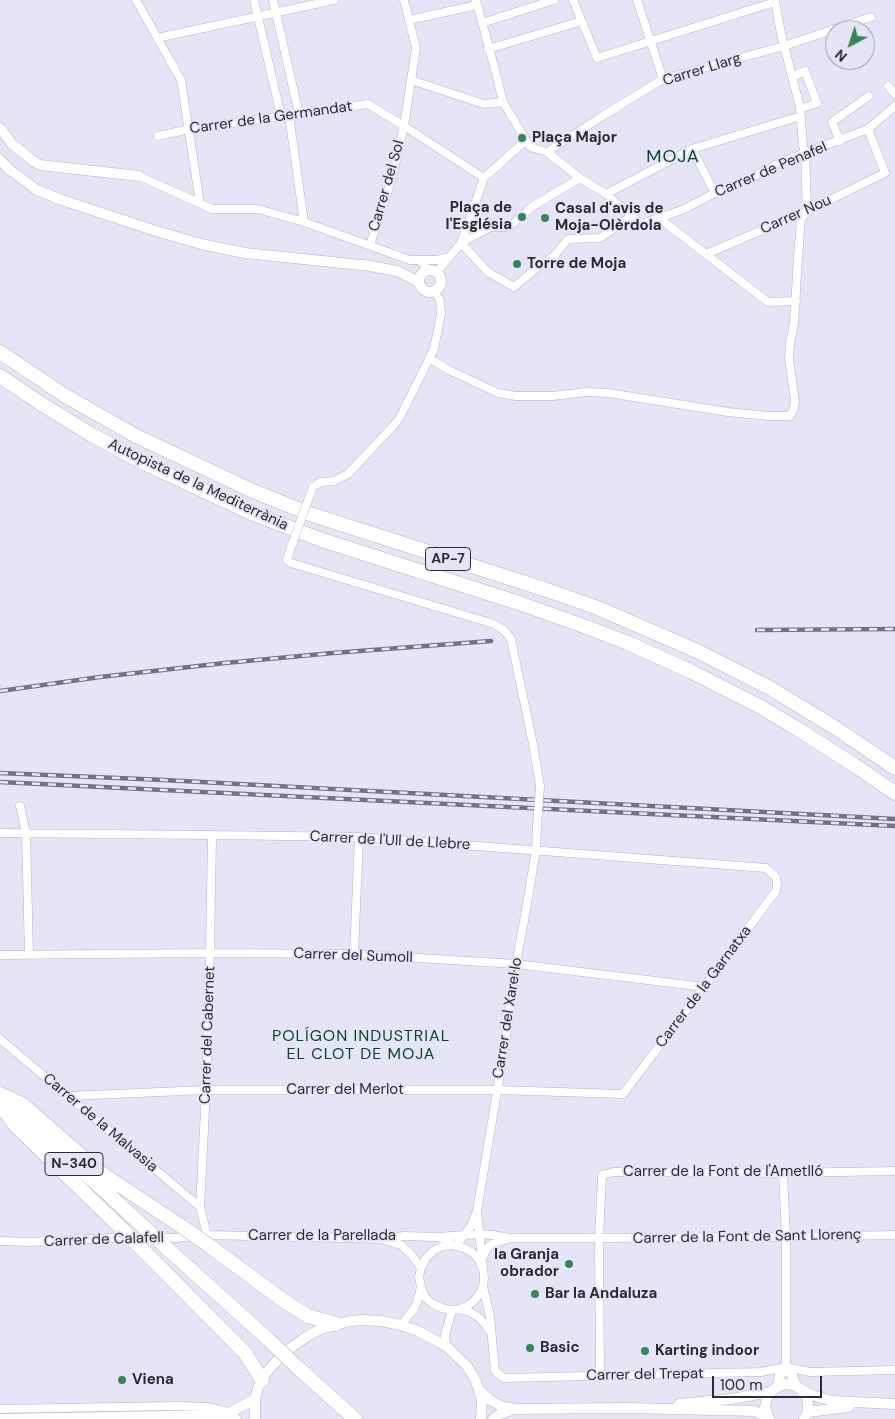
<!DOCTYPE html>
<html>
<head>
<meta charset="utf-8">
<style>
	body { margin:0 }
	#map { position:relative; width:895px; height:1419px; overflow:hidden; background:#e6e5f7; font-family:"DM Sans",sans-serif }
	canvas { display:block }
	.north { position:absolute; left:825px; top:20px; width:50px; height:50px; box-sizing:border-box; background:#e6e5f7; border:1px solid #9b9ba8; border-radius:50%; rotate:220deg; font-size:14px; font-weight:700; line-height:20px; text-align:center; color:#2b2b32 }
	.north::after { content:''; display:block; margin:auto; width:18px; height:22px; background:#358759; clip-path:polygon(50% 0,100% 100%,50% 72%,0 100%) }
	.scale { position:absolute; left:712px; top:1376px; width:110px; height:22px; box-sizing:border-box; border:2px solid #2b2b32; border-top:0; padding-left:6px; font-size:15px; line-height:18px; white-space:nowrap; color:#2b2b32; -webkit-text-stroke:4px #e6e5f7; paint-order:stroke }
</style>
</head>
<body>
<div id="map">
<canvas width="895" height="1419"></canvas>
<div class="north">N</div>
<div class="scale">100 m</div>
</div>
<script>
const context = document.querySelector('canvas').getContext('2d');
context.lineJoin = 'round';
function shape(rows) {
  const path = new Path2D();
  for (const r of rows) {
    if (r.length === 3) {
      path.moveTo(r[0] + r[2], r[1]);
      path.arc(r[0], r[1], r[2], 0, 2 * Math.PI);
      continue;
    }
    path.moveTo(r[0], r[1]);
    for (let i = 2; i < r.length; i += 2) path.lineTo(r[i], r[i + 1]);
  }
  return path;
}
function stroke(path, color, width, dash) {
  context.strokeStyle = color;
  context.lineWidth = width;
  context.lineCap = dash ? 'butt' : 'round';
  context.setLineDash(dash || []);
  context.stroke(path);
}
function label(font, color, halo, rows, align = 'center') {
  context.font = font + ' "DM Sans",sans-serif';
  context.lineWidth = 4;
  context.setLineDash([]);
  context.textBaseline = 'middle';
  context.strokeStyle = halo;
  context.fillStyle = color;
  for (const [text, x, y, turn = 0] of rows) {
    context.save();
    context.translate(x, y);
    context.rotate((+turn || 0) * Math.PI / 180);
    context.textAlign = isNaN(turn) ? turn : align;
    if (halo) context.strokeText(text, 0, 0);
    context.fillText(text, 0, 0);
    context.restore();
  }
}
const street = shape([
	[136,0,181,80,200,203],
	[254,0,281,116],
	[273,0,299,114],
	[476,0,497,77,503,102,530,147,547,152,580,178,606,194,641,224,682,210,715,193,735,186,779,163,868,129,895,106],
	[573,0,597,58,775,2],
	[637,0,663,79],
	[409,20,477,5],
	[482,23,554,0],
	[157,38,334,0],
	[488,49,582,21],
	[792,77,805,71,817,103,800,109],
	[411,80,484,104,503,102],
	[888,86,895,94],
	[289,115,304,222],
	[158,136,190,129,368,104,404,126,484,178],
	[840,141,832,122,869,96],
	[692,149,715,193],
	[547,152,601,117,663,79,784,46,871,17],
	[139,176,212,209,258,209,304,222,410,260,437,260,449,257],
	[606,194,692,149,801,116],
	[659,218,768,302,796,301],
	[461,243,488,272,514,287,538,267,554,256,568,239,600,238,632,216],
	[461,243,490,227,506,227,514,223,533,206,580,178],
	[370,245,392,178,404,126,416,48,404,0],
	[706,254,807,211,885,173,868,129],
	[420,261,429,270],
	[437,272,461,243,484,178,526,140],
	[429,358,449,370,498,393,516,396,553,396,586,392,608,393,728,412,769,416,790,416,794,408,795,401,789,359,790,344,794,323,798,257,801,219,807,211,805,153,803,146,800,107,781,34,775,0],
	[313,487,321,482,334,481,348,474,393,426,399,419,434,349,441,314,440,300,435,292],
	[291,547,287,560,291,563,494,624,504,630,511,639,533,744,540,786],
	[20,806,26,833,29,955],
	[0,833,212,835,359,837,766,868,776,877,777,884,776,891,623,1094,497,1090,206,1090,68,1096],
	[354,954,359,837],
	[0,955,210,953,354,954,516,964,705,987],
	[0,1039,200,1207],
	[783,1173,786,1237,786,1367],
	[477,1212,484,1278,483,1287,479,1295,474,1301,467,1306,459,1309,452,1310,442,1308,433,1304,425,1297,421,1287,419,1277,421,1268,426,1258,433,1251,443,1246,454,1245,464,1248,473,1253,479,1260,483,1270],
	[207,1235,200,1207,206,1090,210,953,212,835],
	[437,1237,479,1234,493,1235,509,1238,599,1238,786,1237,895,1235],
	[384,1240,401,1245,411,1254,421,1268],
	[0,1241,30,1242,111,1238,176,1238,207,1235,382,1239,404,1236,437,1237,445,1239,454,1245],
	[456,1246,471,1226,477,1211,504,1050,516,964,527,904,536,850,537,825],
	[482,1259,487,1248,492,1244,507,1239],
	[483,1287,490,1316,495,1371,504,1378,761,1372,786,1367,810,1372,895,1370],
	[460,1309,468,1311,477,1316,486,1325,489,1331],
	[401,1325,413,1310,417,1303,421,1287],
	[446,1346,445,1335,452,1310],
	[600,1375,599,1238,602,1175,613,1172,783,1173,895,1171],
	[0,1409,177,1406,207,1407,229,1412]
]);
const secondary = shape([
	[0,128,12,144,32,160,40,165,139,176],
	[0,160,10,170,37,190,62,200,153,230,201,244,245,253,371,266,386,269,397,271,419,282],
	[430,281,11],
	[778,1386,780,1375,786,1367,792,1375,796,1386],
	[801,1390,806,1396,808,1403,808,1412,804,1419],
	[480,1391,489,1399,501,1406,515,1409,629,1408,755,1411,769,1418],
	[679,1404,731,1399,770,1392],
	[808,1412,849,1407],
	[222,1415,231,1412,255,1399],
	[0,1419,220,1415,236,1419],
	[255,1419,255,1399,258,1388,266,1373,285,1352,309,1335,321,1329,350,1321,362,1320,381,1321,401,1325,418,1331,446,1346,467,1366,476,1381,482,1401,481,1419],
	[493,1419,500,1414,514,1409],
	[769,1419,765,1408,767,1397,774,1389,784,1384,793,1385,812,1395,832,1401,895,1404]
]);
const highway = shape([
	[0,352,64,395,136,436,253,491,310,514,547,590,598,608,697,651,770,688,834,727,895,768],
	[0,376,43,405,92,435,146,464,251,513,322,540,519,603,589,628,628,643,692,672,759,706,791,725,854,765,895,793],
	[0,1094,22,1104,101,1173,184,1228],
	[2,1100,105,1191,146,1229],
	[5,1111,16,1126,123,1230],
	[211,1247,284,1301,308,1316,336,1324],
	[141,1248,245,1353,262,1380],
	[170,1251,269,1340],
	[296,1366,355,1419]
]);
stroke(street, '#b4b4c4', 9);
stroke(secondary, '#b4b4c4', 11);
stroke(highway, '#b4b4c4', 15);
stroke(street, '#fff', 8);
stroke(secondary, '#fff', 10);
stroke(highway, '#fff', 14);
const rail = shape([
	[757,630,895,629],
	[0,691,100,677,225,663,333,653,491,641],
	[0,773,164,780,895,819],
	[0,782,895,826]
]);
stroke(rail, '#73727d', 4.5);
stroke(rail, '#e6e5f7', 2.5, [8]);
const streetBridge = shape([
	[291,547,313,487],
	[537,825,540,786]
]);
const highwayBridge = shape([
	[184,1228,211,1247],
	[146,1229,170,1251],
	[123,1230,141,1248],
	[269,1340,296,1366]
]);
stroke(streetBridge, '#b4b4c4', 9, []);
stroke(highwayBridge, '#b4b4c4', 15, []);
stroke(streetBridge, '#fff', 8);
stroke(highwayBridge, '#fff', 14);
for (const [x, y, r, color] of [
	[522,138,5,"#358759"],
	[522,217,5,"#358759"],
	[545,218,5,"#358759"],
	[517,264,5,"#358759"],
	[569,1264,5,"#358759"],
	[535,1294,5,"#358759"],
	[530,1348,5,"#358759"],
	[645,1351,5,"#358759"],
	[122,1380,5,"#358759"]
]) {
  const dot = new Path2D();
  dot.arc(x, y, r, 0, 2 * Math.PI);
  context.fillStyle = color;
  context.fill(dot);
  stroke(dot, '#e6e5f7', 2);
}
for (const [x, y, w] of [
	[448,559,45],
	[74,1164,58]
]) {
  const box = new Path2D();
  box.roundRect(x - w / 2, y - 11.5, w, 23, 4);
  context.fillStyle = '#e6e5f7';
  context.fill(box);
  stroke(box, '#2b2b32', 1);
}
label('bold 14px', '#2b2b32', null, [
	["AP-7",448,559],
	["N-340",74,1164]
]);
label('15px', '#2b2b32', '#e6e5f7', [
	["Carrer Llarg",702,70,-17],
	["Carrer de la Germandat",271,118,-8],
	["Carrer de Penafel",771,170,-23],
	["Carrer del Sol",387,186,-74],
	["Carrer Nou",796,215,-24],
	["Autopista de la Mediterrània",198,485,25],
	["Carrer de l'Ull de Llebre",390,841,3],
	["Carrer del Sumoll",353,956,2],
	["Carrer de la Garnatxa",704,987,-53],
	["Carrer del Xarel·lo",508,1018,-81],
	["Carrer del Cabernet",208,1035,-88],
	["Carrer del Merlot",345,1090],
	["Carrer de la Malvasia",100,1123,40],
	["Carrer de la Font de l'Ametlló",723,1172],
	["Carrer de la Parellada",322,1236],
	["Carrer de la Font de Sant Llorenç",747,1237,-1],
	["Carrer de Calafell",104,1240,-2],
	["Carrer del Trepat",645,1375,-1]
]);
label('bold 15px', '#2b2b32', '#e6e5f7', [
	["Plaça Major",532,138],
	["Plaça de",512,208,"right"],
	["l'Església",512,225,"right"],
	["Casal d'avis de",555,209],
	["Moja-Olèrdola",555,226],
	["Torre de Moja",527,264],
	["la Granja",559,1255,"right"],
	["obrador",559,1272,"right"],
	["Bar la Andaluza",545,1294],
	["Basic",540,1348],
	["Karting indoor",655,1351],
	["Viena",132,1380]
], 'left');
context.letterSpacing = '1px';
label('16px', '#094728', '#e6e5f7', [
	["POLÍGON INDUSTRIAL",361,1037],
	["EL CLOT DE MOJA",361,1055]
]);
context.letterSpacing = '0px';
context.letterSpacing = '1px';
label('18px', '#094728', '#e6e5f7', [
	["MOJA",673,157]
]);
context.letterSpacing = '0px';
</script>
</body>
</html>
